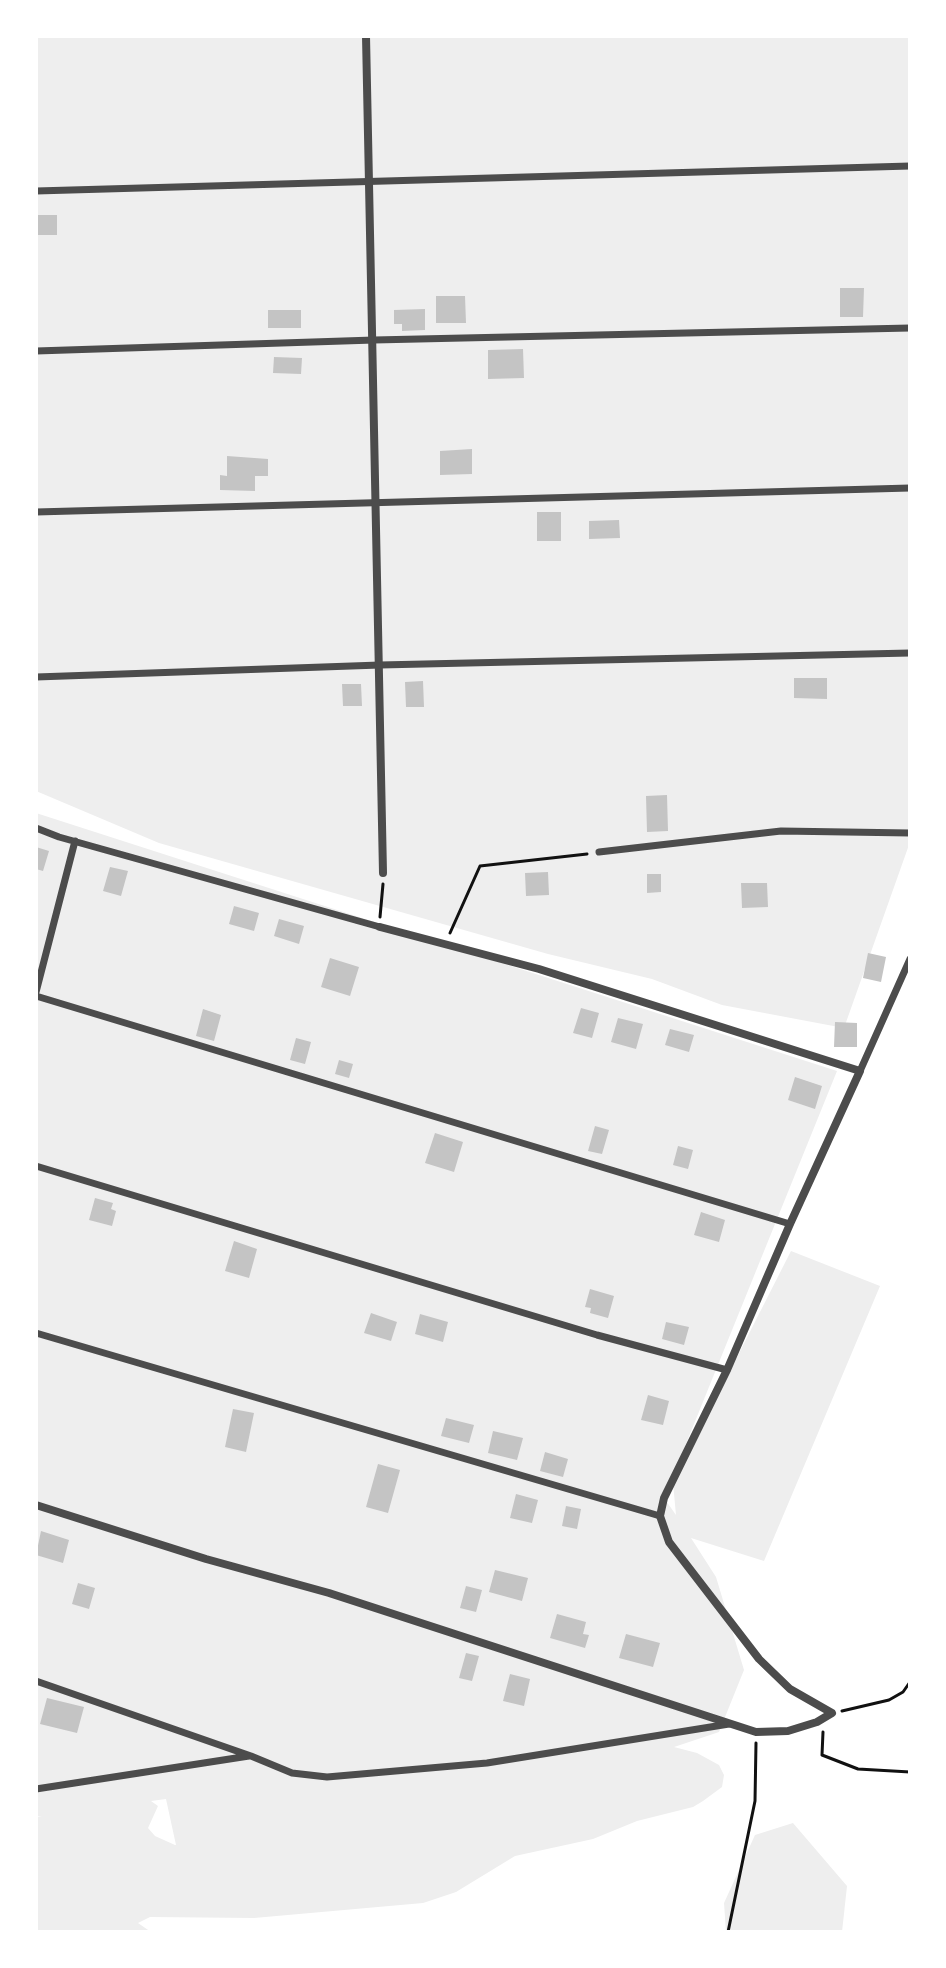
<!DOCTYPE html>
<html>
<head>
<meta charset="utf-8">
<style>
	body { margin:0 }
	#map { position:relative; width:946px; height:1968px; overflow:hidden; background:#fff; font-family:"Exo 2",sans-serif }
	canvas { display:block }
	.frame { position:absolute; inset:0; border:38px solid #fff; pointer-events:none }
</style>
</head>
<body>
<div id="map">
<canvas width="946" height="1968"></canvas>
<div class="frame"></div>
</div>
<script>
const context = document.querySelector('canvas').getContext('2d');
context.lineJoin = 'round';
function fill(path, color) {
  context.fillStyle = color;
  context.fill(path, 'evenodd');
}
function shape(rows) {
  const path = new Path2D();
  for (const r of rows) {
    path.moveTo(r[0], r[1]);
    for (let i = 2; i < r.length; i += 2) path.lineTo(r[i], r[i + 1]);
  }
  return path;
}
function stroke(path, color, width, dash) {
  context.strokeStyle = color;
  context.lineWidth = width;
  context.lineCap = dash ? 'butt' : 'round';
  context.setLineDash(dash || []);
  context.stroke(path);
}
fill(shape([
	[36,36,910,36,910,842,844,1028,722,1005,652,979,548,954,159,843,36,791],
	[36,813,837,1071,664,1498,676,1515,673,1483,791,1251,880,1286,764,1561,691,1538,716,1577,744,1670,719,1732,674,1747,697,1753,719,1765,724,1775,722,1787,703,1801,693,1807,637,1821,593,1839,515,1856,456,1892,423,1903,254,1918,150,1917,138,1923,151,1932,36,1932,36,1817,42,1816,36,1816],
	[166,1799,176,1845,175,1845,155,1836,148,1828,158,1806,151,1801],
	[793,1823,847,1886,842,1932,726,1932,724,1903,755,1835]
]), '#eee');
fill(shape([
	[36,215,57,215,57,235,36,235],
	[840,288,864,288,863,317,840,317],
	[436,296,465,296,466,323,436,323],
	[425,309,425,330,402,331,402,324,394,324,394,310],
	[268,310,301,310,301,328,268,328],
	[523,349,524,378,488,379,488,350],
	[274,357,302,358,301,374,273,373],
	[472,449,472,474,440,475,440,451],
	[227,456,268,459,268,476,255,476,255,491,220,490,220,475,227,476],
	[537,512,561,512,561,541,537,541],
	[619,520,620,538,589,539,589,521],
	[794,678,827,678,827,699,794,698],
	[423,681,424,707,406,707,405,682],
	[342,684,361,684,362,706,343,706],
	[667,795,668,831,647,832,646,796],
	[36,847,49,851,43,871,36,869],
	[110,867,128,871,121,896,103,891],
	[548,872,549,895,526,896,525,873],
	[647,874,661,874,661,892,647,893],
	[741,883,767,883,768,907,742,908],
	[234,906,259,913,254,931,229,924],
	[279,919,304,926,299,944,274,936],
	[868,953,886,957,881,982,863,978],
	[330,958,359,967,350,996,321,987],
	[581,1008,599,1013,592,1038,573,1033],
	[203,1009,221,1015,214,1041,196,1036],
	[618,1018,643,1024,636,1049,611,1042],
	[835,1022,857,1023,857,1047,834,1047],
	[670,1029,694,1035,689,1052,665,1045],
	[296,1038,311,1042,305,1064,290,1060],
	[339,1060,353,1064,349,1078,335,1074],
	[795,1077,822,1086,815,1109,788,1100],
	[595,1126,609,1130,602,1154,588,1151],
	[435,1133,463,1142,454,1172,425,1163],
	[678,1146,693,1150,688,1169,673,1165],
	[95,1198,113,1203,111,1209,116,1211,112,1226,89,1220],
	[701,1212,725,1220,719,1242,694,1235],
	[234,1241,257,1249,249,1278,225,1271],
	[590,1289,614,1296,608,1318,590,1313,591,1308,585,1307],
	[371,1313,397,1322,391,1341,364,1333],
	[420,1314,448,1322,443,1342,415,1334],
	[666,1322,689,1327,684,1345,662,1339],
	[648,1395,669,1401,663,1425,641,1420],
	[233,1409,254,1413,246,1452,225,1447],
	[446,1418,474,1425,469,1443,441,1436],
	[493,1431,523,1438,517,1460,488,1453],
	[545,1452,568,1459,563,1477,540,1471],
	[378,1464,400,1470,388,1513,366,1507],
	[516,1494,538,1500,532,1523,510,1518],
	[566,1506,581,1509,577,1529,562,1526],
	[41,1531,69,1540,63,1563,36,1555],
	[495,1570,528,1578,522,1601,489,1592],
	[78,1583,95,1588,89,1609,72,1604],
	[466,1586,482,1590,476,1612,460,1608],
	[557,1614,586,1622,583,1634,589,1635,585,1648,550,1638],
	[626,1634,660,1643,653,1667,619,1658],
	[466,1653,479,1656,472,1681,459,1678],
	[510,1674,530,1679,524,1706,503,1701],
	[47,1698,84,1707,77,1733,40,1724]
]), '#c4c4c4');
stroke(shape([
	[380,917,383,884],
	[450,933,480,866,587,854],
	[842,1711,889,1700,903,1692,910,1682],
	[823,1732,822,1755,858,1769,910,1772],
	[728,1932,755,1801,756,1743]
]), '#111', 3);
stroke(shape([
	[36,191,910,166],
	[36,351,374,340,910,328],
	[36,512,910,488],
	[36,677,380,665,910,653],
	[36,828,59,837,380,927],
	[599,852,781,831,910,833],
	[36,992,75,841],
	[36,996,790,1224],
	[860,1071,910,959],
	[36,1166,597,1335,727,1370],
	[36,1333,660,1516],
	[36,1681,251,1756,292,1773,327,1777,487,1763,729,1724],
	[36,1789,249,1756]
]), '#4c4c4c', 7);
stroke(shape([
	[366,36,383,873],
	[36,1505,206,1559,329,1593,756,1732,788,1731,817,1722,832,1713,790,1689,759,1659,669,1542,660,1516,664,1498,727,1370,790,1224,860,1071,539,969,380,927]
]), '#4c4c4c', 8);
</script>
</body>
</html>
